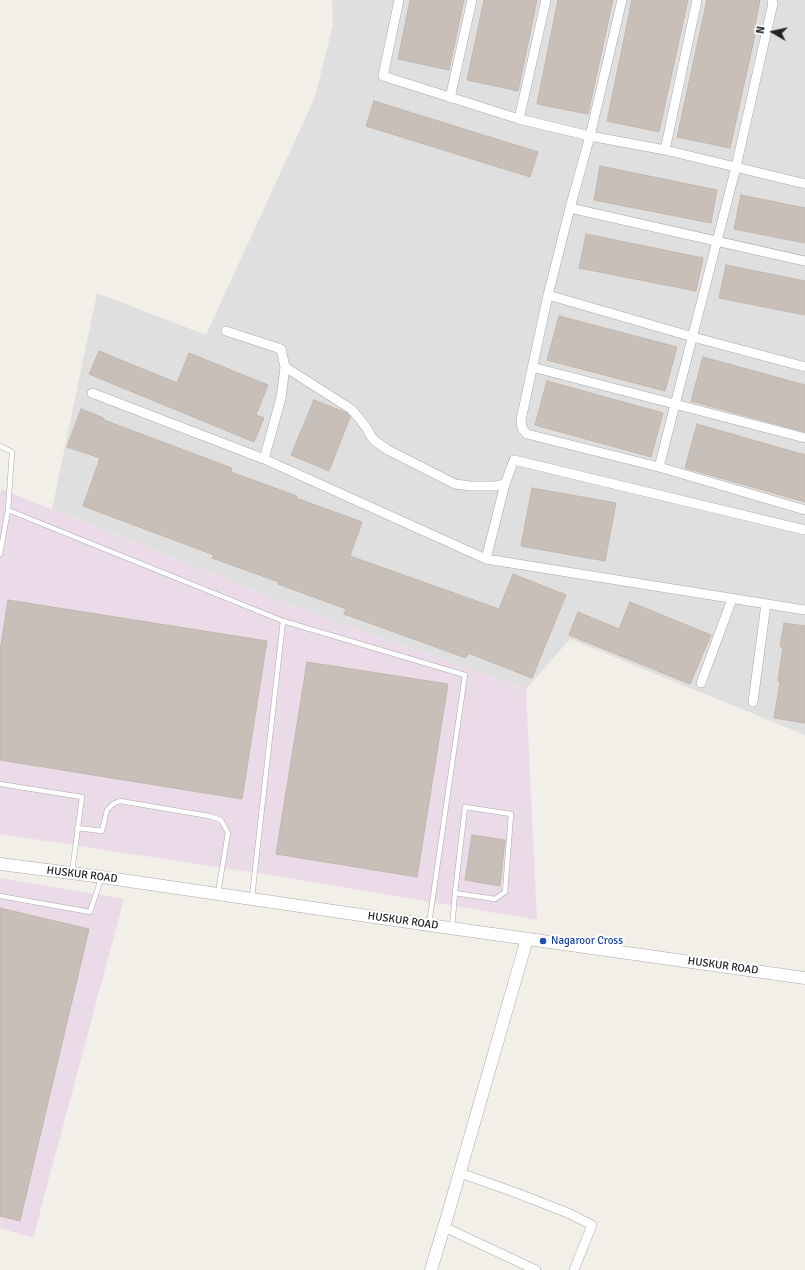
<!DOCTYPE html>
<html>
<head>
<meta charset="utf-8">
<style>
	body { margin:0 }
	#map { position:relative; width:805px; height:1270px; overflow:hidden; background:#f2efe9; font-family:Signika,sans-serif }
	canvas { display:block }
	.north { position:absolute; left:753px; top:12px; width:40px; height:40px; -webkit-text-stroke:3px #fff; paint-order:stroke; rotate:279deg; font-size:11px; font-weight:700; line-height:16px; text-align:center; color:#222 }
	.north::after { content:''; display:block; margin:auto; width:14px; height:18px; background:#222; clip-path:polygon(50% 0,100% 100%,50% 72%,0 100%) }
</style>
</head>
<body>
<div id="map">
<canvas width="805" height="1270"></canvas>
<div class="north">N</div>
</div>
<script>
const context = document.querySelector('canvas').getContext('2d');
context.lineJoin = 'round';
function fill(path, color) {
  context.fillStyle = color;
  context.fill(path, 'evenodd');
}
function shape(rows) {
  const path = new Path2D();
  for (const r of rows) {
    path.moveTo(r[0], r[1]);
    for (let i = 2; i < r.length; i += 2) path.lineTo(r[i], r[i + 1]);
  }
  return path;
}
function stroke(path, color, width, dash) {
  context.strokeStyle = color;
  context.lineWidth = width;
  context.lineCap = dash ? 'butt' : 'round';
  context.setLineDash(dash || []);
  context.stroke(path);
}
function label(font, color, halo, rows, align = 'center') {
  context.font = font + ' Signika,sans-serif';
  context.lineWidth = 4;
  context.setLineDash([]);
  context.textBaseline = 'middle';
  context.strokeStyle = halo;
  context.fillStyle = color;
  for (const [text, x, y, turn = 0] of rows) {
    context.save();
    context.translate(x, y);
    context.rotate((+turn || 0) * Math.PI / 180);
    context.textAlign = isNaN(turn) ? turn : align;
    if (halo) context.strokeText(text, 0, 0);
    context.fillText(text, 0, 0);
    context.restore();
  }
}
fill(shape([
	[332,0,805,0,805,735,570,639,526,689,303,610,52,509,97,293,206,335,315,97,333,25]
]), '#e0dfdf');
fill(shape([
	[1,489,303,610,526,689,537,920,270,875,0,834,0,496],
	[0,878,124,899,33,1238,0,1228]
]), '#ebdbe8');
const building = shape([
	[410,0,464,0,449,70,398,59,410,0],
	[484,0,537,0,518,91,467,80,484,0],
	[558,0,613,0,588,114,537,104,558,0],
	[632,0,688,0,659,132,607,121,632,0],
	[707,0,760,0,753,35,755,35,730,148,677,137,707,0],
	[374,101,538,152,530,177,366,126,374,101],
	[600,166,717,190,711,223,594,200,600,166],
	[741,195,805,208,805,243,734,229,741,195],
	[586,234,703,258,696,291,579,268,586,234],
	[726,265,805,281,805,315,719,298,726,265],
	[559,316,677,347,665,391,547,360,559,316],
	[99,351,177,383,189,353,268,385,256,415,264,418,254,442,89,374,99,351],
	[703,357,805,385,805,432,691,401,703,357],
	[547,381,663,413,651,457,535,425,547,381],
	[314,400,347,413,350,417,329,471,291,455,314,400],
	[81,409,104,418,104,420,232,468,231,472,297,496,296,498,362,522,350,556,499,609,513,574,566,595,532,678,468,653,466,658,344,614,346,609,278,584,279,582,212,558,214,555,83,506,100,458,67,447,81,409],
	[697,424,805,455,805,502,685,468,697,424],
	[532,488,616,503,605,561,521,546,532,488],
	[8,600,267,641,242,799,0,760,0,651,8,600],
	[630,602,711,635,690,684,569,635,578,612,619,629,630,602],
	[784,623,805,626,805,723,774,718,780,682,778,681,783,647,780,647,784,623],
	[307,662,448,684,417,877,276,854,307,662],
	[472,835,505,840,500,886,465,880,472,835],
	[0,908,89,929,20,1221,0,1216,0,908]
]);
fill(building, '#c7bfb8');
stroke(building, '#c4b6ab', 1);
const service = shape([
	[0,446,12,452,8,510,0,554],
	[8,510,283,621,252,897],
	[283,621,465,675,429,924],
	[0,784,82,797,72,872],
	[77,828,102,831,107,810,113,804,120,801,209,816,221,820,228,833,218,893],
	[0,896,90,912,101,879],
	[452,928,455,893,465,807,511,814,505,892,495,899,455,893]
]);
const minor = shape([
	[399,0,383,76,519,119,590,136,665,150,805,184],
	[622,0,590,136,570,208,548,295,521,420,522,428,527,434,659,467,736,167,773,3,772,0],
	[450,98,472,0],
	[519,119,546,0],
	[665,150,697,0],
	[570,208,805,261],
	[548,295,693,337,805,367],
	[226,331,281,349,285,367,281,398,264,459],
	[285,367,351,409,359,418,368,430,370,435,375,441,388,450,455,484,471,486,495,486,505,484],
	[532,367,805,438],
	[92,393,264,459,486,559,505,484,514,460,805,530],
	[659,467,805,510],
	[486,559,805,610],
	[701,683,732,599],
	[753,702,766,604],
	[460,1173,514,1192,568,1213,592,1225,574,1270],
	[444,1227,536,1270]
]);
const tertiary = shape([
	[0,864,102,877,429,925,805,978],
	[431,1270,447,1217,527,939]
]);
stroke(service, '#a9a9a9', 5.5);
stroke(minor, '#a9a9a9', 10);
stroke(tertiary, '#a9a9a9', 13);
stroke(service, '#fff', 4.5);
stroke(minor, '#fff', 9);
stroke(tertiary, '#fff', 12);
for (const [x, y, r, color] of [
	[543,941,4,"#1a4fb4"]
]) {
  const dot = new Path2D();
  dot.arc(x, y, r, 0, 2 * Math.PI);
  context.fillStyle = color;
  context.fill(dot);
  stroke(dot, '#fff', 1.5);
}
label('11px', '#222', '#fff', [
	["HUSKUR ROAD",82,875,7],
	["HUSKUR ROAD",403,921,8],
	["HUSKUR ROAD",723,966,8]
]);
label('11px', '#164399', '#fff', [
	["Nagaroor Cross",551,941]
], 'left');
</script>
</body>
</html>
